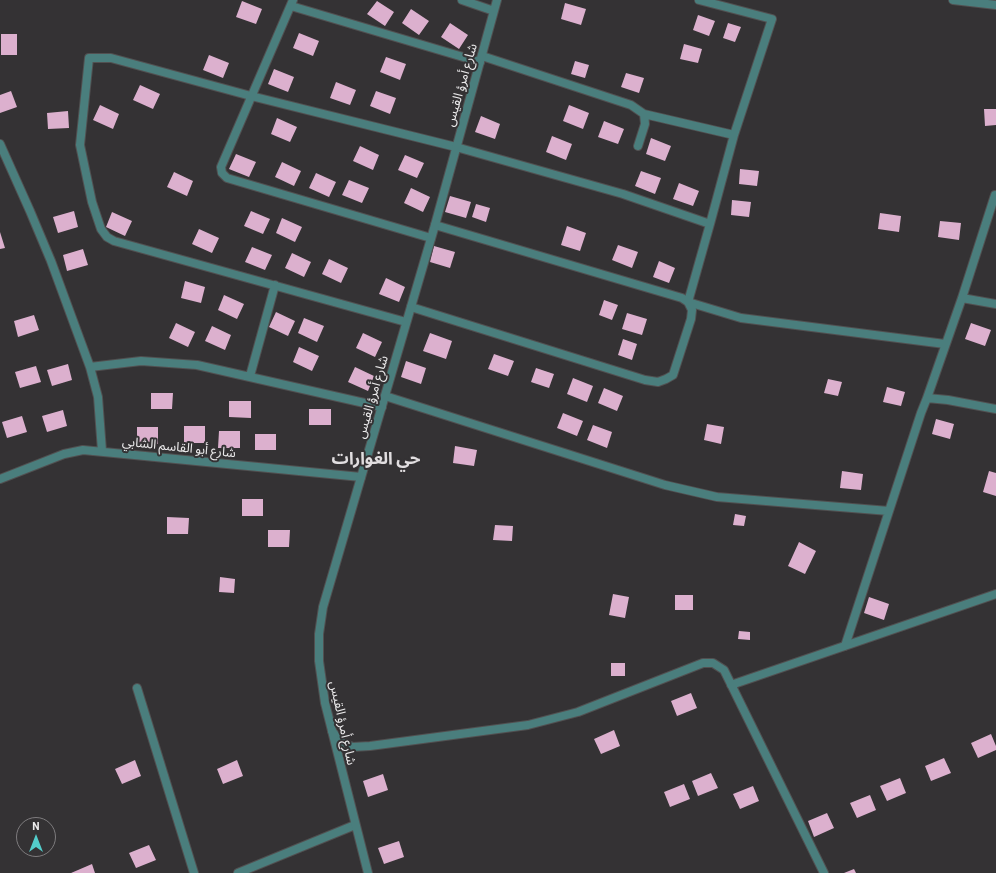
<!DOCTYPE html>
<html>
<head>
<meta charset="utf-8">
<style>
	body { margin:0 }
	#map { position:relative; width:996px; height:873px; overflow:hidden; background:#343234; font-family:Barlow,sans-serif }
	canvas { display:block }
	.north { position:absolute; left:16px; top:817px; width:40px; height:40px; box-sizing:border-box; background:#343234; border:1px solid #7e7c7e; border-radius:50%; rotate:0deg; font-size:11px; font-weight:700; line-height:16px; text-align:center; color:#ecebec }
	.north::after { content:''; display:block; margin:auto; width:14px; height:18px; background:#53cdcb; clip-path:polygon(50% 0,100% 100%,50% 72%,0 100%) }
</style>
</head>
<body>
<div id="map">
<canvas width="996" height="873"></canvas>
<div class="north">N</div>
</div>
<script>
const context = document.querySelector('canvas').getContext('2d');
context.lineJoin = 'round';
function fill(path, color) {
  context.fillStyle = color;
  context.fill(path, 'evenodd');
}
function shape(rows) {
  const path = new Path2D();
  for (const r of rows) {
    path.moveTo(r[0], r[1]);
    for (let i = 2; i < r.length; i += 2) path.lineTo(r[i], r[i + 1]);
  }
  return path;
}
function stroke(path, color, width, dash) {
  context.strokeStyle = color;
  context.lineWidth = width;
  context.lineCap = dash ? 'butt' : 'round';
  context.setLineDash(dash || []);
  context.stroke(path);
}
function label(font, color, halo, rows, align = 'center') {
  context.font = font + ' Barlow,"Noto Sans Arabic",sans-serif';
  context.lineWidth = 4;
  context.setLineDash([]);
  context.textBaseline = 'middle';
  context.strokeStyle = halo;
  context.fillStyle = color;
  for (const [text, x, y, turn = 0] of rows) {
    context.save();
    context.translate(x, y);
    context.rotate((+turn || 0) * Math.PI / 180);
    context.textAlign = isNaN(turn) ? turn : align;
    if (halo) context.strokeText(text, 0, 0);
    context.fillText(text, 0, 0);
    context.restore();
  }
}
fill(shape([
	[242,1,262,9,256,24,236,17],
	[377,1,394,12,385,26,367,14],
	[565,3,586,9,581,25,561,19],
	[411,9,429,21,419,35,402,23],
	[698,15,715,21,709,36,693,30],
	[450,23,468,35,459,49,441,37],
	[728,23,741,27,735,42,723,38],
	[299,33,319,41,313,56,293,48],
	[1,34,17,34,17,55,1,55],
	[684,44,702,49,698,63,680,59],
	[209,55,229,63,223,78,203,70],
	[386,57,406,64,400,80,380,72],
	[575,61,589,65,585,78,571,74],
	[274,69,294,77,288,92,268,84],
	[626,73,644,78,639,93,621,87],
	[336,82,356,90,350,105,330,98],
	[140,85,160,94,153,109,133,100],
	[11,91,17,107,0,113,0,95],
	[376,91,396,98,390,114,370,106],
	[100,105,119,114,113,129,93,120],
	[569,105,589,113,583,129,563,121],
	[984,109,996,109,996,125,985,126],
	[68,111,69,128,48,129,47,113],
	[481,116,500,124,495,139,475,132],
	[277,118,297,127,290,142,271,134],
	[604,121,624,129,618,144,598,137],
	[552,136,572,144,566,160,546,152],
	[651,138,671,146,665,161,646,154],
	[360,146,379,155,373,170,353,161],
	[236,154,256,162,249,177,229,169],
	[405,155,424,163,417,178,398,170],
	[282,162,301,171,294,186,275,177],
	[740,169,759,171,757,186,739,184],
	[641,171,661,178,655,194,635,186],
	[174,172,193,181,187,196,167,187],
	[316,173,336,182,329,197,309,188],
	[349,180,369,188,362,203,342,195],
	[679,183,699,191,693,206,673,199],
	[411,188,430,197,423,212,404,203],
	[450,196,471,202,466,218,445,212],
	[732,200,751,202,749,217,731,215],
	[476,204,490,208,486,222,472,217],
	[74,211,78,227,58,233,53,217],
	[251,211,270,219,263,234,244,226],
	[112,212,132,221,125,236,106,227],
	[880,213,901,216,899,232,878,229],
	[282,218,302,227,295,242,276,233],
	[940,221,961,223,959,240,938,237],
	[567,226,586,233,580,251,561,245],
	[199,229,219,238,212,253,192,244],
	[0,232,5,248,0,249],
	[618,245,638,252,632,268,612,260],
	[434,246,455,252,450,268,430,262],
	[252,247,272,255,265,270,245,262],
	[83,249,88,265,67,271,63,255],
	[292,253,311,262,304,277,285,268],
	[329,259,348,268,341,283,322,274],
	[659,261,675,268,669,283,653,277],
	[386,278,405,287,399,302,379,294],
	[185,281,205,287,201,303,181,298],
	[224,295,244,304,237,319,218,310],
	[604,300,618,305,612,320,599,315],
	[276,312,295,321,288,336,269,327],
	[627,313,647,319,642,335,622,329],
	[34,315,39,330,18,337,14,321],
	[304,318,324,326,317,342,298,333],
	[176,323,195,332,188,347,169,338],
	[971,323,991,330,985,346,965,339],
	[212,326,231,335,225,350,205,341],
	[363,333,382,342,375,357,356,348],
	[430,333,452,341,446,359,423,351],
	[623,339,637,344,632,360,618,355],
	[299,347,319,356,312,371,293,362],
	[494,354,514,361,508,376,488,369],
	[406,361,426,368,421,384,401,377],
	[68,364,72,380,52,386,47,370],
	[36,366,41,382,20,388,15,372],
	[355,367,374,376,368,391,348,382],
	[536,368,554,374,549,388,531,382],
	[573,378,593,386,587,402,567,394],
	[828,379,842,382,838,396,824,393],
	[887,387,905,392,901,406,883,402],
	[604,388,623,396,617,411,598,403],
	[151,393,173,393,172,409,151,409],
	[229,401,251,401,251,418,229,417],
	[309,409,331,409,331,425,309,425],
	[63,410,67,426,47,432,42,416],
	[563,413,583,421,577,436,557,428],
	[22,416,27,432,7,438,2,422],
	[936,419,954,424,950,439,932,434],
	[707,424,724,427,721,444,704,440],
	[593,425,612,432,607,448,587,440],
	[184,426,205,426,205,443,184,443],
	[137,427,158,427,158,444,137,444],
	[219,431,240,431,240,448,218,448],
	[255,434,276,434,276,450,255,450],
	[455,446,477,450,474,466,453,463],
	[842,471,863,474,861,490,840,488],
	[989,471,996,473,996,496,983,492],
	[242,499,263,499,263,516,242,516],
	[735,514,746,516,744,526,733,525],
	[167,517,189,518,188,534,167,534],
	[495,525,513,526,512,541,493,540],
	[268,530,290,530,289,547,268,547],
	[799,542,816,551,805,574,788,566],
	[220,577,235,579,234,593,219,592],
	[613,594,629,597,625,618,609,615],
	[675,595,693,595,693,610,675,610],
	[869,597,889,604,884,620,864,613],
	[739,631,750,632,750,640,738,639],
	[611,663,625,663,625,676,611,676],
	[691,693,697,708,677,716,671,701],
	[614,730,620,746,601,754,594,739],
	[991,734,996,746,996,750,978,758,971,743],
	[944,758,951,773,931,781,925,766],
	[135,760,141,776,122,784,115,769],
	[237,760,243,776,223,784,217,769],
	[711,773,718,788,698,796,692,781],
	[383,774,388,790,368,797,363,781],
	[900,778,906,793,887,801,880,786],
	[684,784,690,799,670,807,664,792],
	[753,786,759,801,740,809,733,794],
	[870,795,876,810,857,818,850,803],
	[827,813,834,828,814,837,808,821],
	[399,841,404,857,384,864,378,848],
	[149,845,156,860,136,868,129,853],
	[92,864,95,873,71,873],
	[854,869,856,873,844,873]
]), '#dcb0ce');
const minor = shape([
	[293,0,221,167,222,173,227,178,431,238],
	[699,0,772,19,734,135],
	[953,0,996,5],
	[291,6,480,62],
	[482,56,631,105,644,114,645,124,638,146],
	[644,114,734,135,710,224],
	[0,144,30,211,51,261,90,367,98,397,102,451],
	[962,298,996,304],
	[411,307,645,380,658,382,666,379,673,375,691,319,692,310,688,302,682,298,435,225],
	[406,322,114,241,107,237,101,229,92,202,80,145,89,58,111,58,251,96,456,147,623,194,710,224,688,302,741,318,945,344],
	[90,367,141,361,197,365,382,407],
	[250,376,275,285],
	[385,396,665,485,717,497,889,511],
	[927,398,962,298,995,195,996,195],
	[0,479,64,454,83,450,361,477],
	[845,646,921,413,927,398,948,400,996,409],
	[731,685,996,594],
	[137,688,194,873],
	[332,731,339,740,352,747,370,746,528,725,578,712,703,663,713,663,724,670,824,873],
	[238,873,355,825]
]);
const tertiary = shape([
	[462,0,494,11],
	[368,873,325,703,319,661,319,634,323,607,435,225,497,0]
]);
stroke(minor, '#515051', 10);
stroke(tertiary, '#515051', 10);
stroke(minor, '#4a7e7d', 8);
stroke(tertiary, '#4a7e7d', 8);
label('13px', '#ecebec', '#343234', [
	["شارع أمرؤ القيس",461,85,-74],
	["شارع أمرؤ القيس",372,397,-74],
	["شارع أبو القاسم الشابي",179,447,6],
	["شارع أمرؤ القيس",343,723,78]
]);
label('bold 17px', '#e1dee0', '#343234', [
	["حي الغوارات",376,458]
]);
</script>
</body>
</html>
